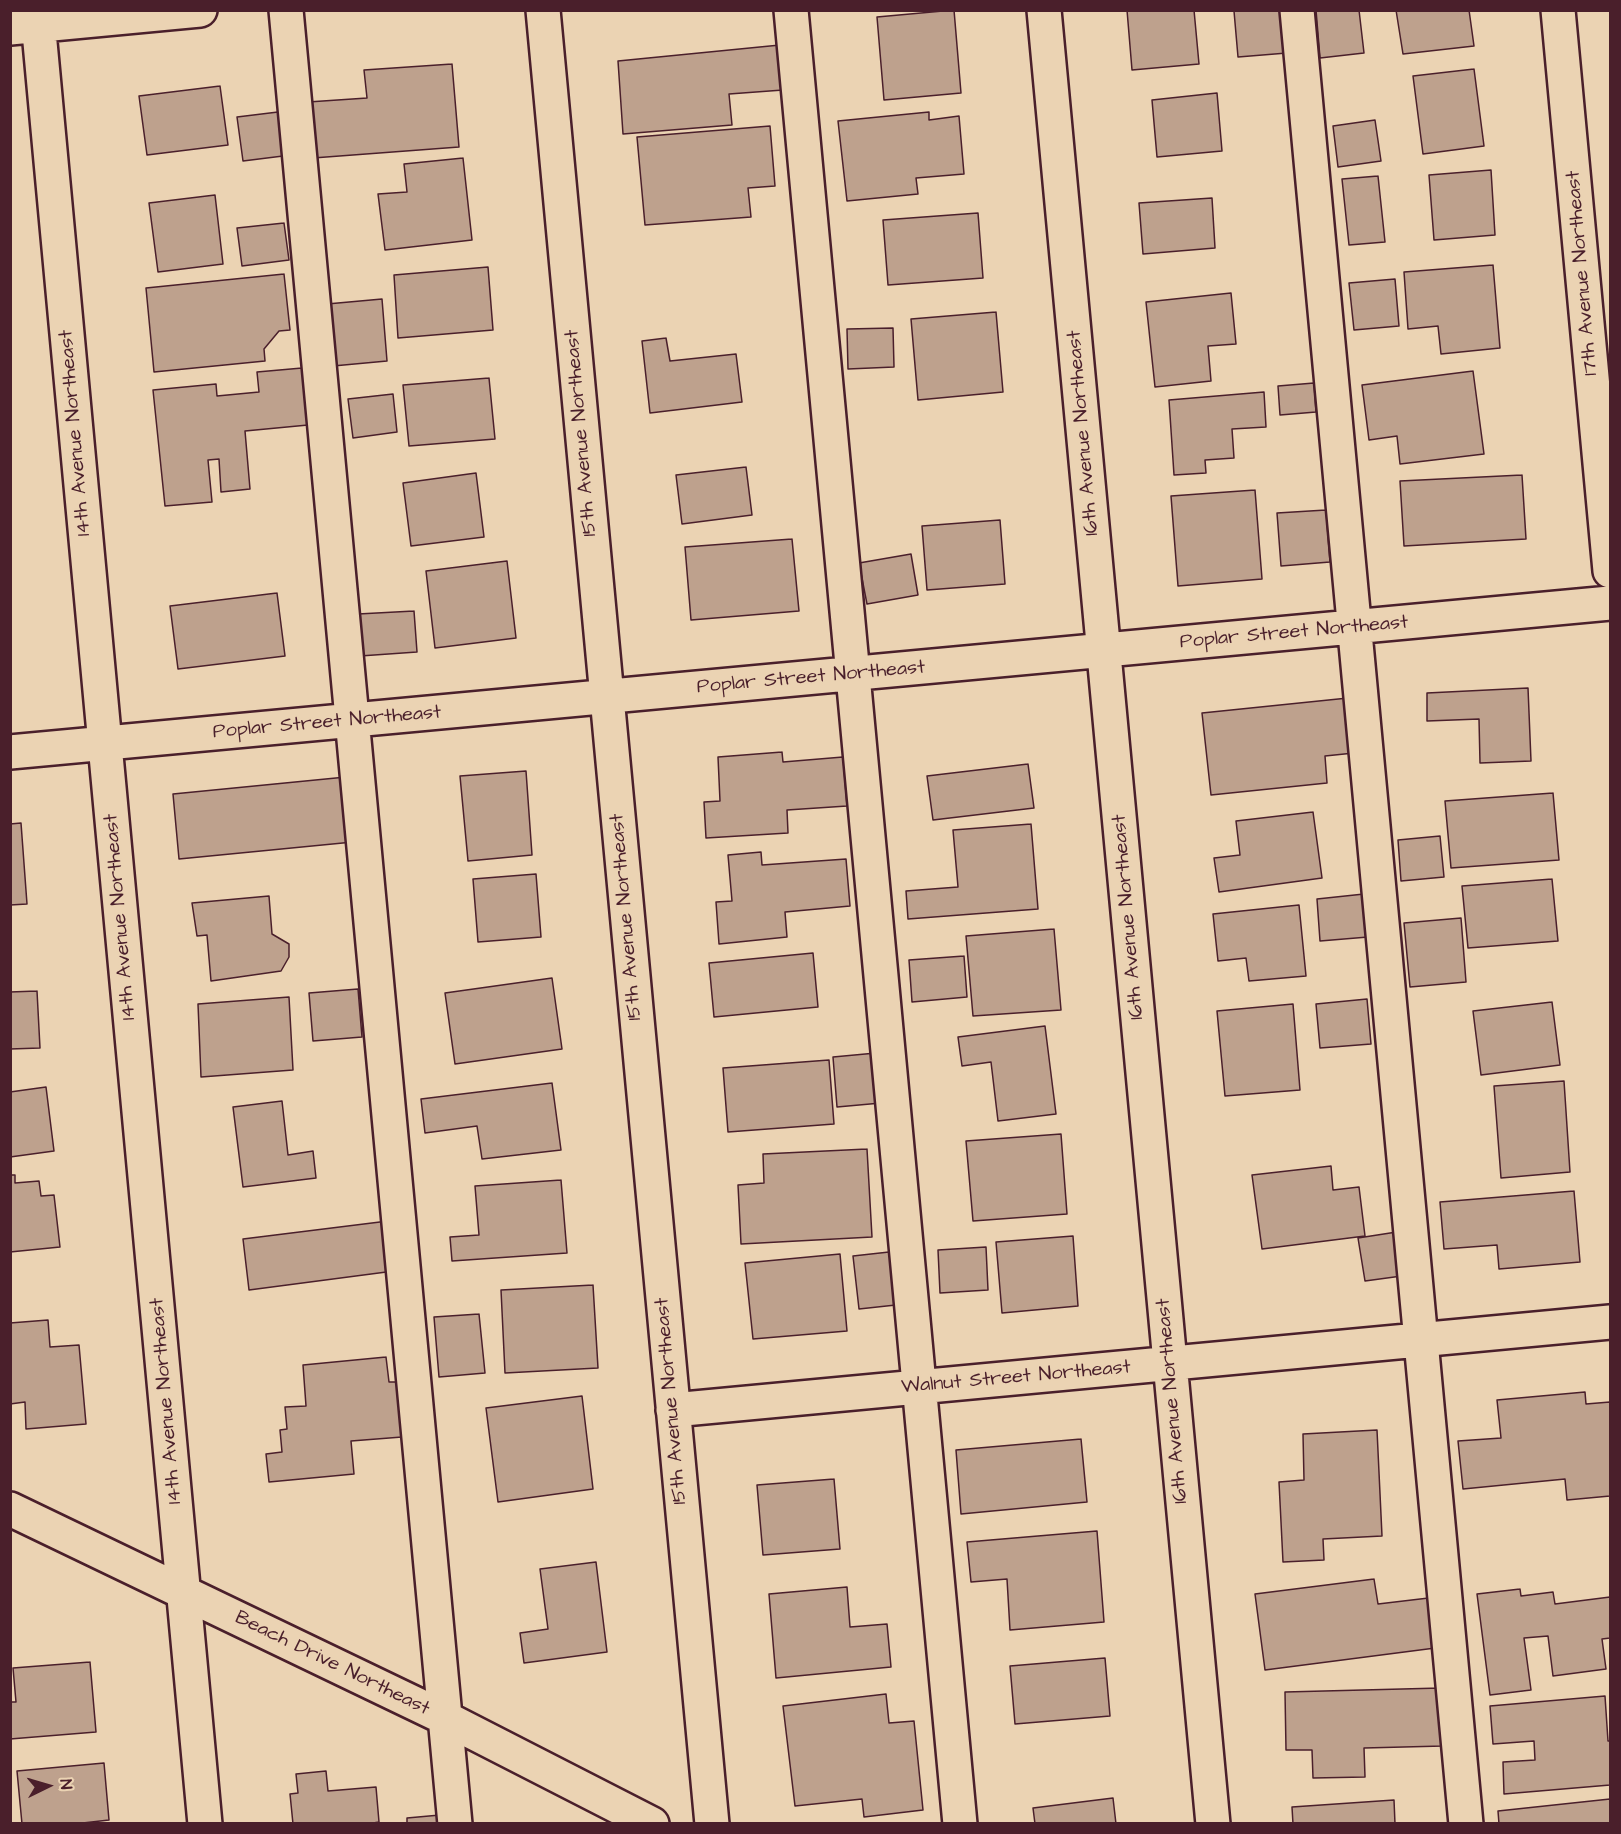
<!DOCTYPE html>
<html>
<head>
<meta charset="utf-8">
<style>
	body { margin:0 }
	#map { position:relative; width:1621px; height:1834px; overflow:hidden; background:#ebd3b3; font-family:"Architects Daughter",sans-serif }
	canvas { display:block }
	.frame { position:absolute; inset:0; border:12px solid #4a1f2b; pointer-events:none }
	.north { position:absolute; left:18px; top:1756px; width:60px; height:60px; -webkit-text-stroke:4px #ebd3b3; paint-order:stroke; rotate:85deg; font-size:16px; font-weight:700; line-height:24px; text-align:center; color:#4a1f2b }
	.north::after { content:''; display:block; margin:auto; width:21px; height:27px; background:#4a1f2b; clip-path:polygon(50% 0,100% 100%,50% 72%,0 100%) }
</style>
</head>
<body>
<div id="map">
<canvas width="1621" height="1834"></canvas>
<div class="frame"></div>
<div class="north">N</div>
</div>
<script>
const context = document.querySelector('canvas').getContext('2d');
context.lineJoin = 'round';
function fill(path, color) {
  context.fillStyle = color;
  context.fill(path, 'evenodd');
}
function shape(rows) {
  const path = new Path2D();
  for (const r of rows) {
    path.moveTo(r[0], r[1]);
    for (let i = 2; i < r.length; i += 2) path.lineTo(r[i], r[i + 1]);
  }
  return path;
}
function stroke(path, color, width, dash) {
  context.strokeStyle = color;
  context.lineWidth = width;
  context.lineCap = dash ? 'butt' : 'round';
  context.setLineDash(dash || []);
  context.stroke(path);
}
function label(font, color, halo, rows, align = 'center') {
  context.font = font + ' "Architects Daughter",sans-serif';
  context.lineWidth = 4.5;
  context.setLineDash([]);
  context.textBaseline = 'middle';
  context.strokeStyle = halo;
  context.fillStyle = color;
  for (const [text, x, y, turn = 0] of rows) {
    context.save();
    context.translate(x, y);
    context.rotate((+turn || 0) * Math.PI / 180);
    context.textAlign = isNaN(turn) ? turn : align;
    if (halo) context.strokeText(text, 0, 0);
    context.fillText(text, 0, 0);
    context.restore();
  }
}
const building = shape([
	[954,10,961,93,884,100,877,17,954,10],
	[1127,10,1194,10,1199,64,1132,70,1127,10],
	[1283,10,1287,53,1238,57,1234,11,1283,10],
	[1316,10,1359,10,1364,53,1320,58,1316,10],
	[1396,10,1469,10,1474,46,1403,54,1396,10],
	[780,45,783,90,729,94,732,125,623,134,618,61,780,45],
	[452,64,459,147,313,158,308,102,367,98,364,70,452,64],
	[1474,69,1484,146,1423,154,1413,76,1474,69],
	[220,86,228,145,147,155,139,96,220,86],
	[1217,93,1222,151,1157,157,1152,100,1217,93],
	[278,112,283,156,243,161,237,117,278,112],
	[929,112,929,120,959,116,964,174,916,178,918,194,847,201,838,121,929,112],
	[1375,120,1381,161,1338,167,1333,126,1375,120],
	[770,126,775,186,748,188,751,217,645,225,637,137,770,126],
	[463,158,472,240,385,250,378,194,407,192,404,164,463,158],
	[1491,170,1495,235,1434,240,1429,175,1491,170],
	[1378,176,1385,242,1349,245,1342,179,1378,176],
	[215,195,223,264,158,272,149,203,215,195],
	[1212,198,1215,248,1143,254,1139,203,1212,198],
	[978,213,983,278,888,285,883,220,978,213],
	[284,223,289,260,242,266,237,228,284,223],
	[1493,265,1500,348,1441,354,1438,326,1408,329,1404,272,1493,265],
	[488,267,493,330,398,338,394,275,488,267],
	[284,274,290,330,279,331,264,349,265,361,154,372,146,288,284,274],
	[1395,279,1399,326,1354,330,1349,283,1395,279],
	[1231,293,1236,344,1208,346,1211,381,1155,387,1146,302,1231,293],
	[382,299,387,361,333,366,327,304,382,299],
	[996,312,1003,392,918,400,911,319,996,312],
	[893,328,894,367,848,369,847,329,893,328],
	[666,338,670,361,736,354,742,402,650,413,642,341,666,338],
	[302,368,308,425,245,431,250,489,221,492,219,459,208,460,212,502,165,506,153,390,216,384,217,396,259,392,257,372,302,368],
	[1473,371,1484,454,1400,464,1397,436,1369,440,1362,385,1473,371],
	[489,378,495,439,409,446,403,385,489,378],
	[1314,383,1316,412,1280,415,1278,386,1314,383],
	[1264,392,1266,427,1232,429,1234,458,1205,460,1206,473,1174,475,1169,400,1264,392],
	[393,394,397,432,353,438,348,399,393,394],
	[746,467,752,515,682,524,676,475,746,467],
	[476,473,484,537,411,546,403,483,476,473],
	[1522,475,1526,539,1404,546,1400,481,1522,475],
	[1255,490,1262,579,1178,586,1171,496,1255,490],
	[1326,510,1330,562,1281,566,1277,513,1326,510],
	[1000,520,1005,584,927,590,922,526,1000,520],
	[792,539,799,611,691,620,685,547,792,539],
	[911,554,918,595,867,604,859,563,911,554],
	[507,561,516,638,435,648,426,571,507,561],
	[277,593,285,656,178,669,170,606,277,593],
	[414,611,417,652,360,656,358,614,414,611],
	[1528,688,1531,761,1480,763,1479,719,1427,721,1427,693,1528,688],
	[1348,698,1354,753,1325,756,1327,783,1211,795,1202,713,1348,698],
	[782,752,783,762,843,757,847,806,787,810,788,833,706,838,704,802,720,801,718,757,782,752],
	[1028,764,1034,808,933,820,927,776,1028,764],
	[526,771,532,855,468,861,460,776,526,771],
	[346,777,353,842,179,859,173,794,346,777],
	[1553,793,1559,860,1451,868,1445,801,1553,793],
	[1313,812,1322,878,1219,892,1214,858,1240,855,1236,821,1313,812],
	[21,823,27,904,10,905,10,824,21,823],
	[1031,824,1038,909,908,919,906,891,958,887,953,830,1031,824],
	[1440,836,1444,877,1401,881,1398,840,1440,836],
	[761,852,762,865,846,859,850,906,785,912,787,937,719,944,716,902,732,901,728,855,761,852],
	[536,874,541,937,478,942,473,879,536,874],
	[1552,879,1558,941,1468,948,1462,886,1552,879],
	[1364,894,1368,937,1320,941,1317,899,1364,894],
	[269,896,272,934,289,944,289,957,281,971,211,981,207,935,197,936,192,903,269,896],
	[1299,905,1306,976,1249,981,1246,958,1218,961,1213,914,1299,905],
	[1461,918,1466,982,1410,987,1404,923,1461,918],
	[1054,929,1061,1010,973,1016,966,936,1054,929],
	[813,953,818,1007,714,1017,709,963,813,953],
	[964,956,967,997,912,1002,909,960,964,956],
	[552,978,562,1049,455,1064,445,993,552,978],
	[358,989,362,1037,313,1041,309,993,358,989],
	[37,991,40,1048,10,1049,10,992,37,991],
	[289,997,293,1070,201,1077,198,1004,289,997],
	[1367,999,1371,1044,1320,1048,1316,1004,1367,999],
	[1552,1002,1560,1065,1481,1075,1473,1011,1552,1002],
	[1293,1004,1300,1090,1225,1096,1217,1011,1293,1004],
	[1045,1026,1056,1114,998,1121,991,1062,962,1066,958,1037,1045,1026],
	[876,1053,881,1103,837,1107,833,1057,876,1053],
	[829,1060,834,1124,728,1132,723,1068,829,1060],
	[1564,1081,1570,1172,1501,1178,1494,1086,1564,1081],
	[552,1083,561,1150,482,1159,477,1126,425,1133,421,1099,552,1083],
	[46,1087,54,1151,10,1157,10,1092,46,1087],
	[282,1101,288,1155,313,1151,316,1178,243,1187,233,1107,282,1101],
	[1061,1134,1067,1214,973,1221,966,1141,1061,1134],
	[867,1149,872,1237,741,1244,738,1185,764,1183,763,1154,867,1149],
	[1331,1166,1333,1190,1359,1187,1365,1236,1262,1249,1252,1175,1331,1166],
	[10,1175,15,1175,15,1183,39,1181,41,1196,54,1195,60,1247,10,1252,10,1175],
	[561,1180,567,1253,452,1261,450,1237,479,1235,475,1186,561,1180],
	[1574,1191,1580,1262,1499,1269,1497,1245,1444,1249,1440,1202,1574,1191],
	[388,1221,394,1271,249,1290,243,1239,388,1221],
	[1403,1231,1409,1275,1365,1281,1358,1238,1403,1231],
	[1073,1236,1078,1306,1002,1313,996,1242,1073,1236],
	[986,1247,988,1290,940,1293,938,1250,986,1247],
	[898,1251,905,1304,859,1309,853,1256,898,1251],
	[840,1254,847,1331,753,1339,745,1263,840,1254],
	[593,1285,598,1368,505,1373,501,1290,593,1285],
	[479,1314,485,1373,439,1377,434,1317,479,1314],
	[48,1320,50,1347,79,1345,86,1424,26,1429,25,1402,10,1404,10,1323,48,1320],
	[386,1357,389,1382,397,1382,402,1437,351,1441,354,1474,269,1482,266,1454,282,1452,280,1430,287,1429,285,1407,306,1406,303,1365,386,1357],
	[1585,1392,1586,1404,1610,1402,1610,1496,1567,1500,1565,1479,1463,1489,1458,1441,1501,1438,1497,1400,1585,1392],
	[582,1396,593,1489,498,1502,486,1408,582,1396],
	[1377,1430,1382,1536,1323,1539,1324,1560,1283,1562,1279,1482,1304,1480,1303,1434,1377,1430],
	[1081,1439,1087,1502,961,1514,956,1450,1081,1439],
	[834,1479,840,1549,763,1555,757,1485,834,1479],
	[1097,1531,1104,1622,1010,1630,1007,1579,971,1582,967,1542,1097,1531],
	[596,1562,607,1652,524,1663,520,1633,548,1629,540,1569,596,1562],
	[1374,1579,1378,1604,1437,1597,1443,1647,1265,1670,1255,1594,1374,1579],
	[847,1587,850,1627,887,1624,891,1667,776,1678,769,1594,847,1587],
	[1520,1589,1521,1596,1553,1592,1555,1604,1610,1597,1610,1638,1602,1639,1606,1669,1553,1676,1548,1636,1524,1638,1531,1690,1490,1695,1477,1594,1520,1589],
	[1105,1658,1110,1716,1015,1724,1010,1666,1105,1658],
	[90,1662,96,1732,10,1739,10,1702,16,1702,13,1668,90,1662],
	[1441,1688,1443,1746,1364,1748,1365,1777,1313,1778,1312,1750,1286,1750,1285,1692,1441,1688],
	[886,1694,889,1723,914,1721,923,1810,864,1817,862,1799,795,1806,783,1706,886,1694],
	[1605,1696,1608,1741,1610,1741,1610,1785,1504,1794,1503,1762,1535,1760,1534,1741,1493,1744,1490,1706,1605,1696],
	[104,1763,109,1820,74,1824,22,1824,17,1771,104,1763],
	[326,1771,328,1791,376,1787,379,1822,367,1824,293,1824,290,1794,298,1793,296,1774,326,1771],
	[1113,1798,1116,1824,1035,1824,1033,1808,1113,1798],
	[1610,1799,1610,1824,1499,1824,1498,1811,1610,1799],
	[1394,1800,1395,1824,1293,1824,1292,1807,1394,1800],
	[440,1815,441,1824,407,1824,407,1818,440,1815]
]);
fill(building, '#bea18d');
stroke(building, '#4a1f2b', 1.5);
const minor = shape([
	[37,10,205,1824],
	[286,10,455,1824],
	[543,10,712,1824],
	[791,10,960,1824],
	[1044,10,1213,1824],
	[1297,10,1466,1824],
	[1558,10,1610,571],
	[10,28,200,10],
	[10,752,1610,603],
	[673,1410,1610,1322],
	[10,1509,445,1718,652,1824]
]);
stroke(minor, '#4a1f2b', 38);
stroke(minor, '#ebd3b3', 33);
label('20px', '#4a1f2b', '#ebd3b3', [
	["17th Avenue Northeast",1583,273,-95],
	["14th Avenue Northeast",76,433,-95],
	["15th Avenue Northeast",582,433,-95],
	["16th Avenue Northeast",1084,433,-95],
	["Poplar Street Northeast",1294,633,-5],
	["Poplar Street Northeast",811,678,-5],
	["Poplar Street Northeast",327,723,-5],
	["14th Avenue Northeast",121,917,-95],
	["15th Avenue Northeast",627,917,-95],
	["16th Avenue Northeast",1129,917,-95],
	["Walnut Street Northeast",1016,1378,-5],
	["14th Avenue Northeast",167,1401,-95],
	["15th Avenue Northeast",672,1401,-95],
	["16th Avenue Northeast",1173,1401,-95],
	["Beach Drive Northeast",332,1664,26]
]);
</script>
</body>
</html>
